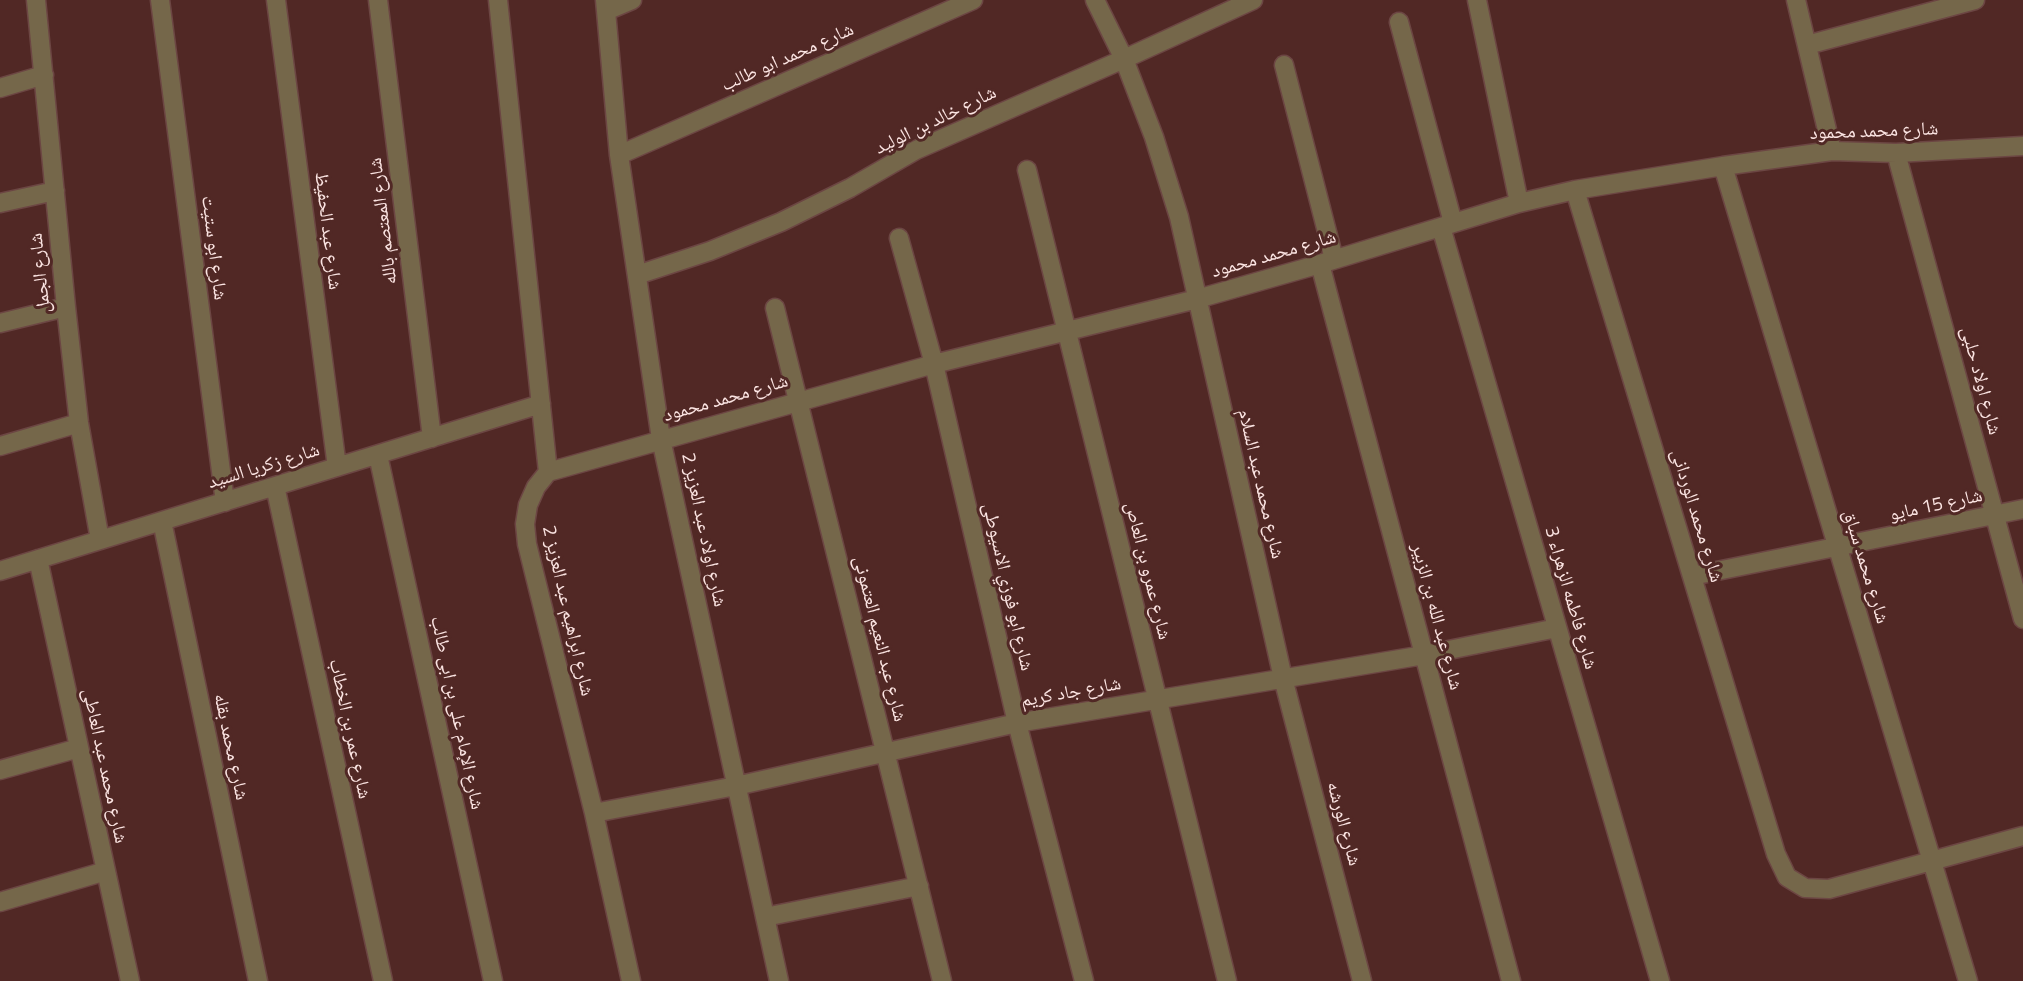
<!DOCTYPE html>
<html>
<head>
<meta charset="utf-8">
<style>
	body { margin:0 }
	canvas { display:block; background:#512825 }
</style>
</head>
<body>
<canvas width="2023" height="981"></canvas>
<script>
const context = document.querySelector('canvas').getContext('2d');
context.lineJoin = 'round';
function shape(rows) {
  const path = new Path2D();
  for (const r of rows) {
    path.moveTo(r[0], r[1]);
    for (let i = 2; i < r.length; i += 2) path.lineTo(r[i], r[i + 1]);
  }
  return path;
}
function stroke(path, color, width, dash) {
  context.strokeStyle = color;
  context.lineWidth = width;
  context.lineCap = dash ? 'butt' : 'round';
  context.setLineDash(dash || []);
  context.stroke(path);
}
function label(font, color, halo, rows, align = 'center') {
  context.font = font + ' "Titillium Web","Noto Naskh Arabic",sans-serif';
  context.lineWidth = 6;
  context.setLineDash([]);
  context.textBaseline = 'middle';
  context.strokeStyle = halo;
  context.fillStyle = color;
  for (const [text, x, y, turn = 0] of rows) {
    context.save();
    context.translate(x, y);
    context.rotate((+turn || 0) * Math.PI / 180);
    context.textAlign = isNaN(turn) ? turn : align;
    if (halo) context.strokeText(text, 0, 0);
    context.fillText(text, 0, 0);
    context.restore();
  }
}
const street = shape([
	[36,0,66,307,79,423,100,540],
	[160,0,225,502],
	[276,0,337,467],
	[378,0,432,438],
	[498,0,548,472,536,487,528,505,525,524,527,544,594,813,631,981],
	[605,0,619,155,661,439,779,981],
	[1095,0,1124,59,1154,137,1179,217,1283,678,1362,981],
	[1477,0,1519,203],
	[1796,0,1832,151],
	[606,11,632,0],
	[1399,22,1453,223],
	[1807,45,1975,0],
	[1284,65,1334,259],
	[0,88,44,75],
	[1896,153,2023,619],
	[619,155,973,0],
	[1723,166,1968,981],
	[1027,170,1227,981],
	[1575,190,1776,854,1787,877,1805,888,1829,889,2023,836],
	[0,203,55,191],
	[1441,227,1660,981],
	[899,238,934,364,1017,723,1084,981],
	[1320,264,1511,981],
	[637,275,710,251,781,222,850,188,916,150,1124,59,1253,0],
	[775,308,942,981],
	[0,323,66,307],
	[0,446,79,423],
	[378,455,493,981],
	[548,472,934,364,1197,299,1320,264,1519,203,1575,190,1723,166,1832,151,1896,153,2023,146],
	[275,486,383,981],
	[162,521,258,981],
	[38,559,130,981],
	[0,571,541,404],
	[1692,576,2023,509],
	[0,770,79,748],
	[594,813,736,786,1017,723,1424,655,1557,628],
	[0,902,106,871],
	[765,917,919,886]
]);
stroke(street, '#6c4643', 21);
stroke(street, '#75674a', 18);
label('19px', '#fbe4e2', '#512825', [
	["شارع محمد ابو طالب",788,58,-24],
	["شارع خالد بن الوليد",936,121,-26],
	["شارع محمد محمود",1874,132,-2],
	["شارع المعتصم بالله",384,221,-97],
	["شارع عبد الحفيظ",327,231,83],
	["شارع ابو ستيت",213,248,83],
	["شارع محمد محمود",1274,255,-16],
	["شارع الجمل",41,273,-96],
	["شارع اولاد حلبى",1980,381,75],
	["شارع محمد محمود",726,399,-16],
	["شارع زكريا السيد",264,467,-17],
	["شارع محمد عبد السلام",1260,484,77],
	["شارع 15 مايو",1936,506,-12],
	["شارع محمد الوردانى",1696,516,73],
	["شارع اولاد عبد العزيز 2",703,530,78],
	["شارع محمد سباق",1865,567,73],
	["شارع عمرو بن العاص",1147,571,76],
	["شارع ابو فوزي الاسيوطى",1007,587,77],
	["شارع فاطمه الزهراء 3",1570,598,74],
	["شارع ابراهيم عبد العزيز 2",567,611,77],
	["شارع عبد الله بن الزبير",1436,617,75],
	["شارع عبد النعيم العتمونى",879,639,76],
	["شارع جاد كريم",1071,693,-10],
	["شارع الإمام على بن ابى طالب",456,713,78],
	["شارع عمر بن الخطاب",349,729,78],
	["شارع محمد بقله",230,747,78],
	["شارع محمد عبد العاطى",104,766,78],
	["شارع الورشه",1343,824,75]
]);
</script>
</body>
</html>
